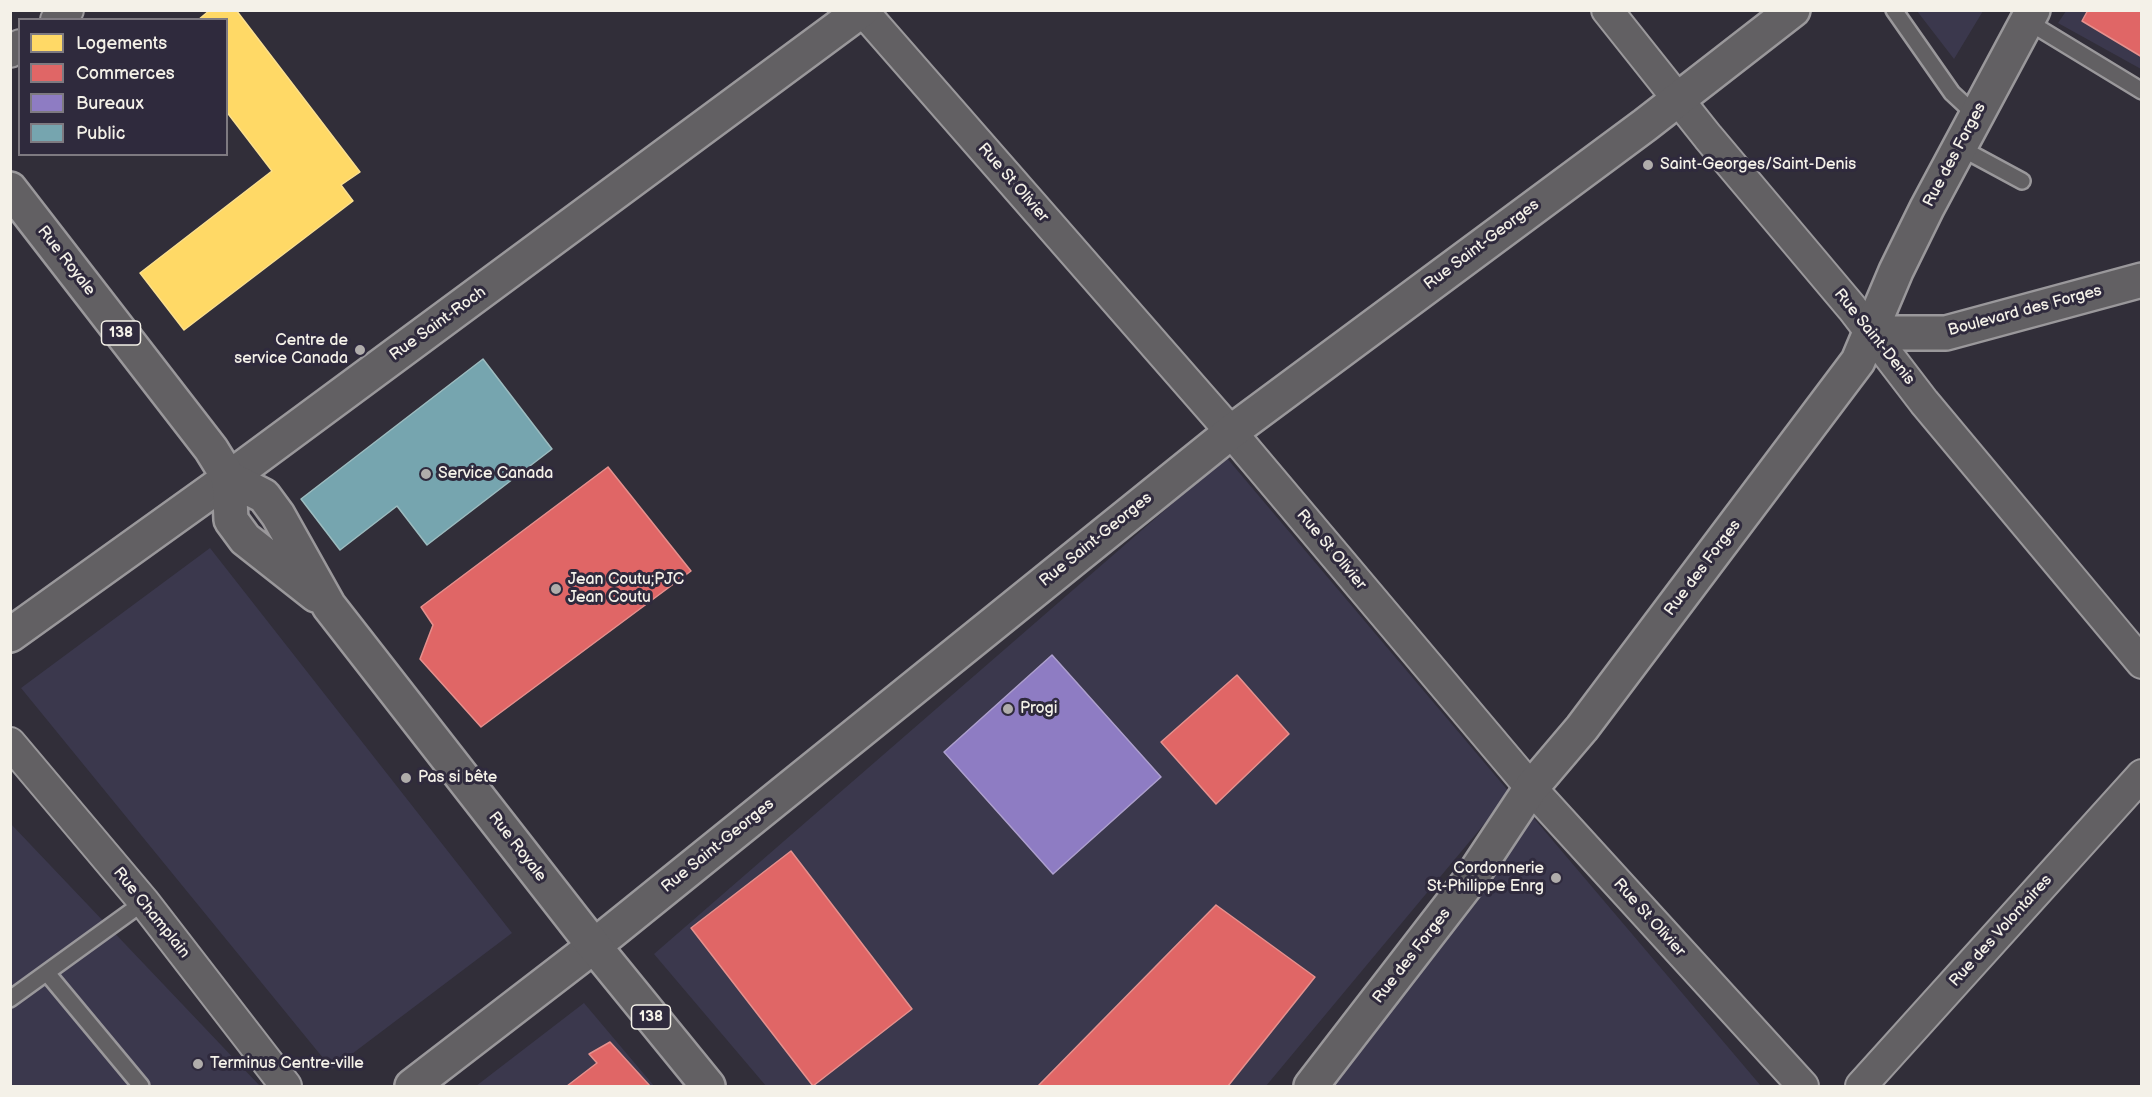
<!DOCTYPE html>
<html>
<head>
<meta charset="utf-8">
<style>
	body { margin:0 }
	#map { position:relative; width:2152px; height:1097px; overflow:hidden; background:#312e39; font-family:"Balsamiq Sans",sans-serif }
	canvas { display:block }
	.frame { position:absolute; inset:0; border:12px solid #f4f1e8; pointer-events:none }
	.legend { position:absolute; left:18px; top:18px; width:210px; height:138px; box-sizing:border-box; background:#2f2a3d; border:2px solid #7e7a81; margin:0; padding:8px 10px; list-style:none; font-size:18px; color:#f4f1e8 }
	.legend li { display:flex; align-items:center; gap:12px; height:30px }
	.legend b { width:30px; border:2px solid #7e7a81 }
</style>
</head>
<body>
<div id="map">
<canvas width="2152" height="1097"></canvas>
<div class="frame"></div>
<ul class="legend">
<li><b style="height:16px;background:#ffd966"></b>Logements</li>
<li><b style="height:16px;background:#e06666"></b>Commerces</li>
<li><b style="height:16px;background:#8e7cc3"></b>Bureaux</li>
<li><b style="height:16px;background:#76a5af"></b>Public</li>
</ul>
</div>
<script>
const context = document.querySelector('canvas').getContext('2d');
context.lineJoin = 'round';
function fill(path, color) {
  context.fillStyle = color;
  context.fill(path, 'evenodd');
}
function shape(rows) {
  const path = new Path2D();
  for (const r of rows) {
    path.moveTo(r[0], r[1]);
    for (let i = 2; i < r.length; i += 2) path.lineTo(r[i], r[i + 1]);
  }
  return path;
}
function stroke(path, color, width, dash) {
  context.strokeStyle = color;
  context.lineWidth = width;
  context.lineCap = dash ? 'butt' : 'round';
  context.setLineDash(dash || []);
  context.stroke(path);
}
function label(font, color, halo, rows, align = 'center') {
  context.font = font + ' "Balsamiq Sans",sans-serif';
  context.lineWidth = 6;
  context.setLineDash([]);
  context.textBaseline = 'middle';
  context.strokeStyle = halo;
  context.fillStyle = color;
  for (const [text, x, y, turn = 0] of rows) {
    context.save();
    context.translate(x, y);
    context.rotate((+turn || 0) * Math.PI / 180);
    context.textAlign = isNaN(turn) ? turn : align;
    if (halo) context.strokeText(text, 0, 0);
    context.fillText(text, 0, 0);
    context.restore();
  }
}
fill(shape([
	[1917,11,1983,11,1954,59],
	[2066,11,2141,11,2141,69,2058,23],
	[1226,457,1510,793,1266,1086,766,1086,654,954],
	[210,548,512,933,332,1069,21,688],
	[1526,809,1761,1086,1303,1086],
	[11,824,260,1086,11,1086],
	[584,1003,654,1086,476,1086]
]), '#3b384d');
const homes = shape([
	[210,10,236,10,360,172,341,185,353,201,184,330,140,273,272,171,226,111,226,20,198,20,210,10]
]);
fill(homes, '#ffd966');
stroke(homes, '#fce08d', 1.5);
const shops = shape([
	[2088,10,2142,10,2142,57,2082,21,2088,10],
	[608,467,691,571,481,727,420,659,433,625,421,607,608,467],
	[1237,675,1289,734,1216,804,1161,742,1237,675],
	[791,851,912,1009,813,1086,691,928,791,851],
	[1216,905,1315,977,1228,1086,1038,1086,1216,905],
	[610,1042,650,1086,567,1086,597,1063,589,1054,610,1042]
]);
fill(shops, '#e06666');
stroke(shops, '#e6908d', 1.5);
const offices = shape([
	[1052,655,1161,777,1053,874,944,752,1052,655]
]);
fill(offices, '#8e7cc3');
stroke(offices, '#ad9fce', 1.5);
const public = shape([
	[483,359,552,449,427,545,397,506,340,550,301,499,483,359]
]);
fill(public, '#76a5af');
stroke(public, '#9cbcc0', 1.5);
const service = shape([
	[1894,10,1952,93,1966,106,1977,112],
	[2027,21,2142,91],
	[1959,147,2022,181],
	[47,973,141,1086],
	[10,999,144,902]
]);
const minor = shape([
	[862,10,1231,432,1531,788,1803,1086],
	[1607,10,1708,137,1852,308,1924,402,2142,663],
	[56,20,68,10],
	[10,52,20,45],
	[10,743,144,902,286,1086],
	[1861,1086,2142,775]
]);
const tertiary = shape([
	[10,635,229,478,862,10],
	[412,1086,594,946,1231,432,1645,125,1793,10]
]);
const secondary = shape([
	[1871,333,1946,333,2142,280],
	[1311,1086,1470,880,1531,788,1582,728,1858,361,1896,271,1927,208,2033,10]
]);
const primary = shape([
	[10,189,211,449,229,478,231,520,245,539,316,595],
	[229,478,264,496,278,515,329,606,594,946,708,1086]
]);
stroke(service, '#9a989b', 20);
stroke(minor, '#9a989b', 34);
stroke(tertiary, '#9a989b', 38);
stroke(secondary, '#9a989b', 38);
stroke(primary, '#9a989b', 38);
stroke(service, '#626063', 15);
stroke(minor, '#626063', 30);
stroke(tertiary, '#626063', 33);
stroke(secondary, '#626063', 33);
stroke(primary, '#626063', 33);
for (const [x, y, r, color] of [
	[1648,165,6,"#b0adab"],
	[360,350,6,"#b0adab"],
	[426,474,6,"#b0adab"],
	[556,589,6,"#b0adab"],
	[1008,709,6,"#b0adab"],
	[406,778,6,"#b0adab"],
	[1556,878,6,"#b0adab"],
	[198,1064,6,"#b0adab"]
]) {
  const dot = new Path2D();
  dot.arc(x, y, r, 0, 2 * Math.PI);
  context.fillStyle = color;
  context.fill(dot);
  stroke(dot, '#2f2a3d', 2);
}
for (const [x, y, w] of [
	[121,333,39],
	[651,1017,39]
]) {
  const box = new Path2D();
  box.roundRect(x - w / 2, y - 12, w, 24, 4.5);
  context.fillStyle = '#2f2a3d';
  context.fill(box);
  stroke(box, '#f4f1e8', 1.5);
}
label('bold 15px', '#f4f1e8', null, [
	["138",121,333],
	["138",651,1017]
]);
label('16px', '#f4f1e8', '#2f2a3d', [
	["Rue des Forges",1955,155,-62],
	["Rue St Olivier",1013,183,49],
	["Rue Saint-Georges",1482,245,-37],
	["Rue Royale",66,261,52],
	["Boulevard des Forges",2025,311,-15],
	["Rue Saint-Roch",438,324,-36],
	["Rue Saint-Denis",1874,337,51],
	["Rue Saint-Georges",1096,540,-39],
	["Rue St Olivier",1331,550,50],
	["Rue des Forges",1703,568,-53],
	["Rue Saint-Georges",718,846,-39],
	["Rue Royale",517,847,52],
	["Rue Champlain",151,913,51],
	["Rue St Olivier",1649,918,48],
	["Rue des Volontaires",2001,931,-48],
	["Rue des Forges",1412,956,-52]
]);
label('16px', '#f4f1e8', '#2f2a3d', [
	["Saint-Georges/Saint-Denis",1660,165],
	["Centre de",348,341,"right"],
	["service Canada",348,359,"right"],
	["Service Canada",438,474],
	["Jean Coutu;PJC",568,580],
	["Jean Coutu",568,598],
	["Progi",1020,709],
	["Pas si bête",418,778],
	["Cordonnerie",1544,869,"right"],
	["St-Philippe Enrg",1544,887,"right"],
	["Terminus Centre-ville",210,1064]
], 'left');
</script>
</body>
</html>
